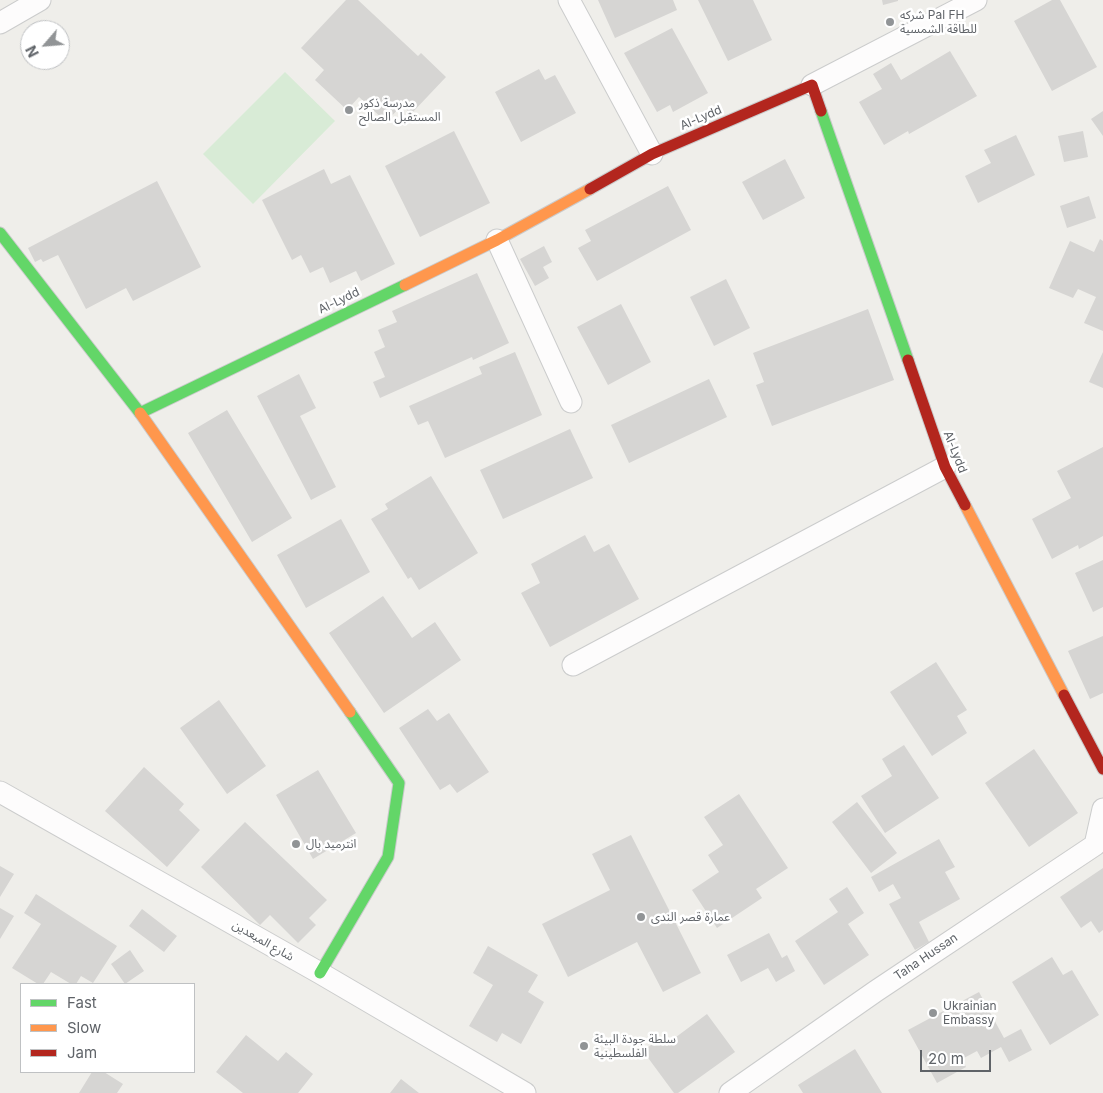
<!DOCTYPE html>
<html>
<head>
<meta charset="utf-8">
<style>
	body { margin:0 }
	#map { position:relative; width:1103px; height:1093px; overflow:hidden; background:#efeeea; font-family:Inter,sans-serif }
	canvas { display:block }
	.legend { position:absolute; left:20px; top:983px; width:175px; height:90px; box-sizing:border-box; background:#fff; border:1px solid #bfc1c3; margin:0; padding:6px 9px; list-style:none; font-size:15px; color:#5f6368 }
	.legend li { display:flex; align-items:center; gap:10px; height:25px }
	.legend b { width:25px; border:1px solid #bfc1c3 }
	.north { position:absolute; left:20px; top:20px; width:50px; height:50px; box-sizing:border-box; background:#fff; border:1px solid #bfc1c3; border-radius:50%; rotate:243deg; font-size:14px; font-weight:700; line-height:20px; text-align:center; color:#5f6368 }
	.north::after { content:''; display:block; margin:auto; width:18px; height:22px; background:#919496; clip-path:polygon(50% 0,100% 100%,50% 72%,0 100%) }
	.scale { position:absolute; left:920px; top:1050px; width:71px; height:22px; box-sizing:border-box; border:2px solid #5f6368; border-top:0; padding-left:6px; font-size:15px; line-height:18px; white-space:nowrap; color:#5f6368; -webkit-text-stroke:4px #fff; paint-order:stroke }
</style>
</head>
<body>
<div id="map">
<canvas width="1103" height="1093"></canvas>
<ul class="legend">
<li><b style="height:6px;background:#63d668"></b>Fast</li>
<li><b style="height:6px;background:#ff974d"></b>Slow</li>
<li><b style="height:6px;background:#b3261e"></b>Jam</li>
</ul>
<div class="north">N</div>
<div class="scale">20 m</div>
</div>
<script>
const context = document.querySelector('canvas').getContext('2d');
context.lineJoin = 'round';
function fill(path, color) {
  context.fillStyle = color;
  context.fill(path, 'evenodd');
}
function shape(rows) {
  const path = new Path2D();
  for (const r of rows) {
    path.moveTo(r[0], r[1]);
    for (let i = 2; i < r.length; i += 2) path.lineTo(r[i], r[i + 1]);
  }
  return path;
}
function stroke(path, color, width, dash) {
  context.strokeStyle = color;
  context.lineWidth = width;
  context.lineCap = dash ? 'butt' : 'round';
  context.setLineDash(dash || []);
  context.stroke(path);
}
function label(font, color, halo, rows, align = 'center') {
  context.font = font + ' Inter,"Noto Sans Arabic",sans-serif';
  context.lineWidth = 5;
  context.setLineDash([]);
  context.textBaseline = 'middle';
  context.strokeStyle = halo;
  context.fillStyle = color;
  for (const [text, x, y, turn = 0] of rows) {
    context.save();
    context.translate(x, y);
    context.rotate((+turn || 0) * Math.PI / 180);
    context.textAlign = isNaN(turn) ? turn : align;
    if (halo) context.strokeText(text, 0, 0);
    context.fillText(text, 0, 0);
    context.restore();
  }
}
fill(shape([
	[285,72,335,121,253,204,203,154]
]), '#d8ebd6');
fill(shape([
	[346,0,358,0,418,56,421,53,446,77,411,114,402,105,386,122,359,97,347,110,315,80,324,70,301,48],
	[598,0,673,0,677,10,615,38],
	[698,0,753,0,772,40,728,61],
	[882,0,898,0,898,1,883,5],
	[1052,0,1060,0,1097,67,1052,91,1014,21],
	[672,28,708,93,673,112,670,105,657,112,624,53],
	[950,51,977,96,909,134,908,131,884,145,859,102,882,89,873,74,891,63,901,80],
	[539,69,545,80,555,75,576,113,521,142,495,92],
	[1103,111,1103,136,1091,119],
	[454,131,490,203,420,237,385,166],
	[1083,131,1088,157,1064,162,1058,136],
	[1016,135,1035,175,978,203,965,176,991,163,984,150],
	[785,159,805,198,763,220,742,182],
	[324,169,331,184,350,175,395,264,361,281,356,271,330,283,323,267,310,273,301,255,292,260,262,200],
	[157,181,201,267,133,301,126,288,86,309,58,255,43,262,41,259,35,262,28,248],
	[668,186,691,230,597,281,578,248,591,241,585,230],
	[1089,196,1096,218,1067,228,1060,206],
	[1100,239,1103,241,1103,331,1084,323,1096,297,1078,289,1073,298,1049,288,1070,241,1094,252],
	[544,246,552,262,543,267,549,278,535,286,520,259],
	[477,273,509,343,473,360,472,357,380,398,373,382,385,377,374,352,385,347,378,330,397,322,392,311],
	[726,279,750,328,714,346,690,297],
	[621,304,651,362,608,385,577,327],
	[868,309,894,380,772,426,756,385,764,382,753,353],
	[515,352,542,415,445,458,428,421,418,425,409,406,482,374,479,367],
	[1103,352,1103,388,1089,382],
	[299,374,316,408,300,416,336,487,311,500,257,396],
	[709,379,727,417,629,463,611,425],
	[227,410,292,518,252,542,188,433],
	[570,429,593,478,503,519,480,470],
	[1103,447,1103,536,1079,549,1078,545,1052,559,1032,519,1071,498,1057,471],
	[431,476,478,553,419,590,411,577,408,579,371,519,388,509,385,504],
	[341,519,370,572,306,608,277,555],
	[585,535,594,552,609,544,639,599,550,647,521,593,540,583,531,564],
	[1103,560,1103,607,1093,612,1075,573],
	[383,596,412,638,435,622,461,660,384,713,329,633],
	[1103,636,1103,693,1090,699,1068,651],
	[936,662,967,710,957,716,967,733,932,756,890,692],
	[219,700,266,766,227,794,180,728],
	[428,709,437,721,449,713,489,772,457,793,450,784,440,790,399,728],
	[904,745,939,798,885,833,861,796,892,776,882,759],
	[1034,749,1078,813,1029,847,985,783],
	[144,767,184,804,179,810,200,830,167,867,105,811],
	[318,770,356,833,313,859,276,795],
	[739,794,788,868,756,889,762,898,717,928,692,890,719,872,708,855,723,845,704,817],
	[857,802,897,853,871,873,832,822],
	[245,822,327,900,309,918,316,925,298,943,270,915,260,925,201,867],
	[631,835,701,973,663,992,637,942,568,977,542,924,610,890,592,854],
	[939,839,955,867,945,872,960,899,919,922,929,942,915,950,889,904,901,898,893,884,879,892,871,877],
	[0,866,14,874,0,897],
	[1103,868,1103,930,1099,933,1091,921,1081,928,1060,897],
	[847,887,864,913,848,924,869,955,824,985,795,941,838,912,829,899],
	[36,894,117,946,93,983,81,976,76,984,71,984,51,972,43,984,38,984,12,968,41,924,24,913],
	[0,908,14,916,0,939],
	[142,909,177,936,164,952,129,926],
	[769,933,782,958,787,955,795,971,776,982,768,968,741,982,727,955],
	[488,946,538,975,528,992,544,1002,521,1044,502,1033,497,1042,469,1026,493,985,473,973],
	[130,950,144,971,125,984,111,964],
	[1052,957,1063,975,1072,970,1099,1015,1050,1045,1012,982],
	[979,992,1004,1038,1021,1029,1032,1050,1009,1062,1001,1047,981,1058,977,1051,962,1059,966,1067,937,1083,908,1030],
	[707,1014,735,1052,678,1093,674,1093,643,1051,663,1036,668,1043],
	[246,1035,278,1061,286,1052,313,1074,298,1093,243,1093,216,1072],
	[855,1049,882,1093,803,1093,798,1085],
	[92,1072,104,1072,123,1084,117,1093,79,1093],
	[401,1079,419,1093,390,1093]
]), '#d6d5d3');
const street = shape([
	[569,0,652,154],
	[0,23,40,0],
	[812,85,976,0],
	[497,240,571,402],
	[573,665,945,467],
	[0,792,320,973,525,1093],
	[730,1093,876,991,1095,845,1103,809]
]);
const fast = shape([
	[821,111,908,360],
	[0,233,140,413,405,285],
	[320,973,388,857,399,783,350,712]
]);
const slow = shape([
	[405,285,497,240,590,189],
	[140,413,350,712],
	[965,505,1064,695]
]);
const jam = shape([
	[590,189,652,154,812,85,821,111],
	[908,360,945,467,965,505],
	[1064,695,1103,769]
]);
stroke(street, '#cbcccc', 23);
stroke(fast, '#cacacb', 13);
stroke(slow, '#cacacb', 13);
stroke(jam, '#cacacb', 13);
stroke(street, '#fdfcfc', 21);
stroke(fast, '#63d668', 11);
stroke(slow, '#ff974d', 11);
stroke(jam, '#b3261e', 11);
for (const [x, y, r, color] of [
	[890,22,5,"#919496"],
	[349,110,5,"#919496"],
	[296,844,5,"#919496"],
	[641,917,5,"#919496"],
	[933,1013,5,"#919496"],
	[584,1046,5,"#919496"]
]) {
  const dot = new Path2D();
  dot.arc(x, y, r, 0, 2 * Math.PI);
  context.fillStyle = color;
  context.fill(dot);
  stroke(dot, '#fff', 2);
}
label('12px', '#5f6368', '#fff', [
	["شركه Pal FH",900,15],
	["للطاقة الشمسية",900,29],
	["مدرسة ذكور",359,103],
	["المستقبل الصالح",359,117],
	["انترميد بال",306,844],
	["عمارة قصر الندى",651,917],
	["Ukrainian",943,1006],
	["Embassy",943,1020],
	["سلطة جودة البيئة",594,1039],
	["الفلسطينية",594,1053]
], 'left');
label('12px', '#5f6368', '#fff', [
	["Al-Lydd",701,118,-23],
	["Al-Lydd",339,301,-26],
	["Al-Lydd",955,452,68],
	["شارع المبعدين",263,941,30],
	["Taha Hussan",926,957,-34]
]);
</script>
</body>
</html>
